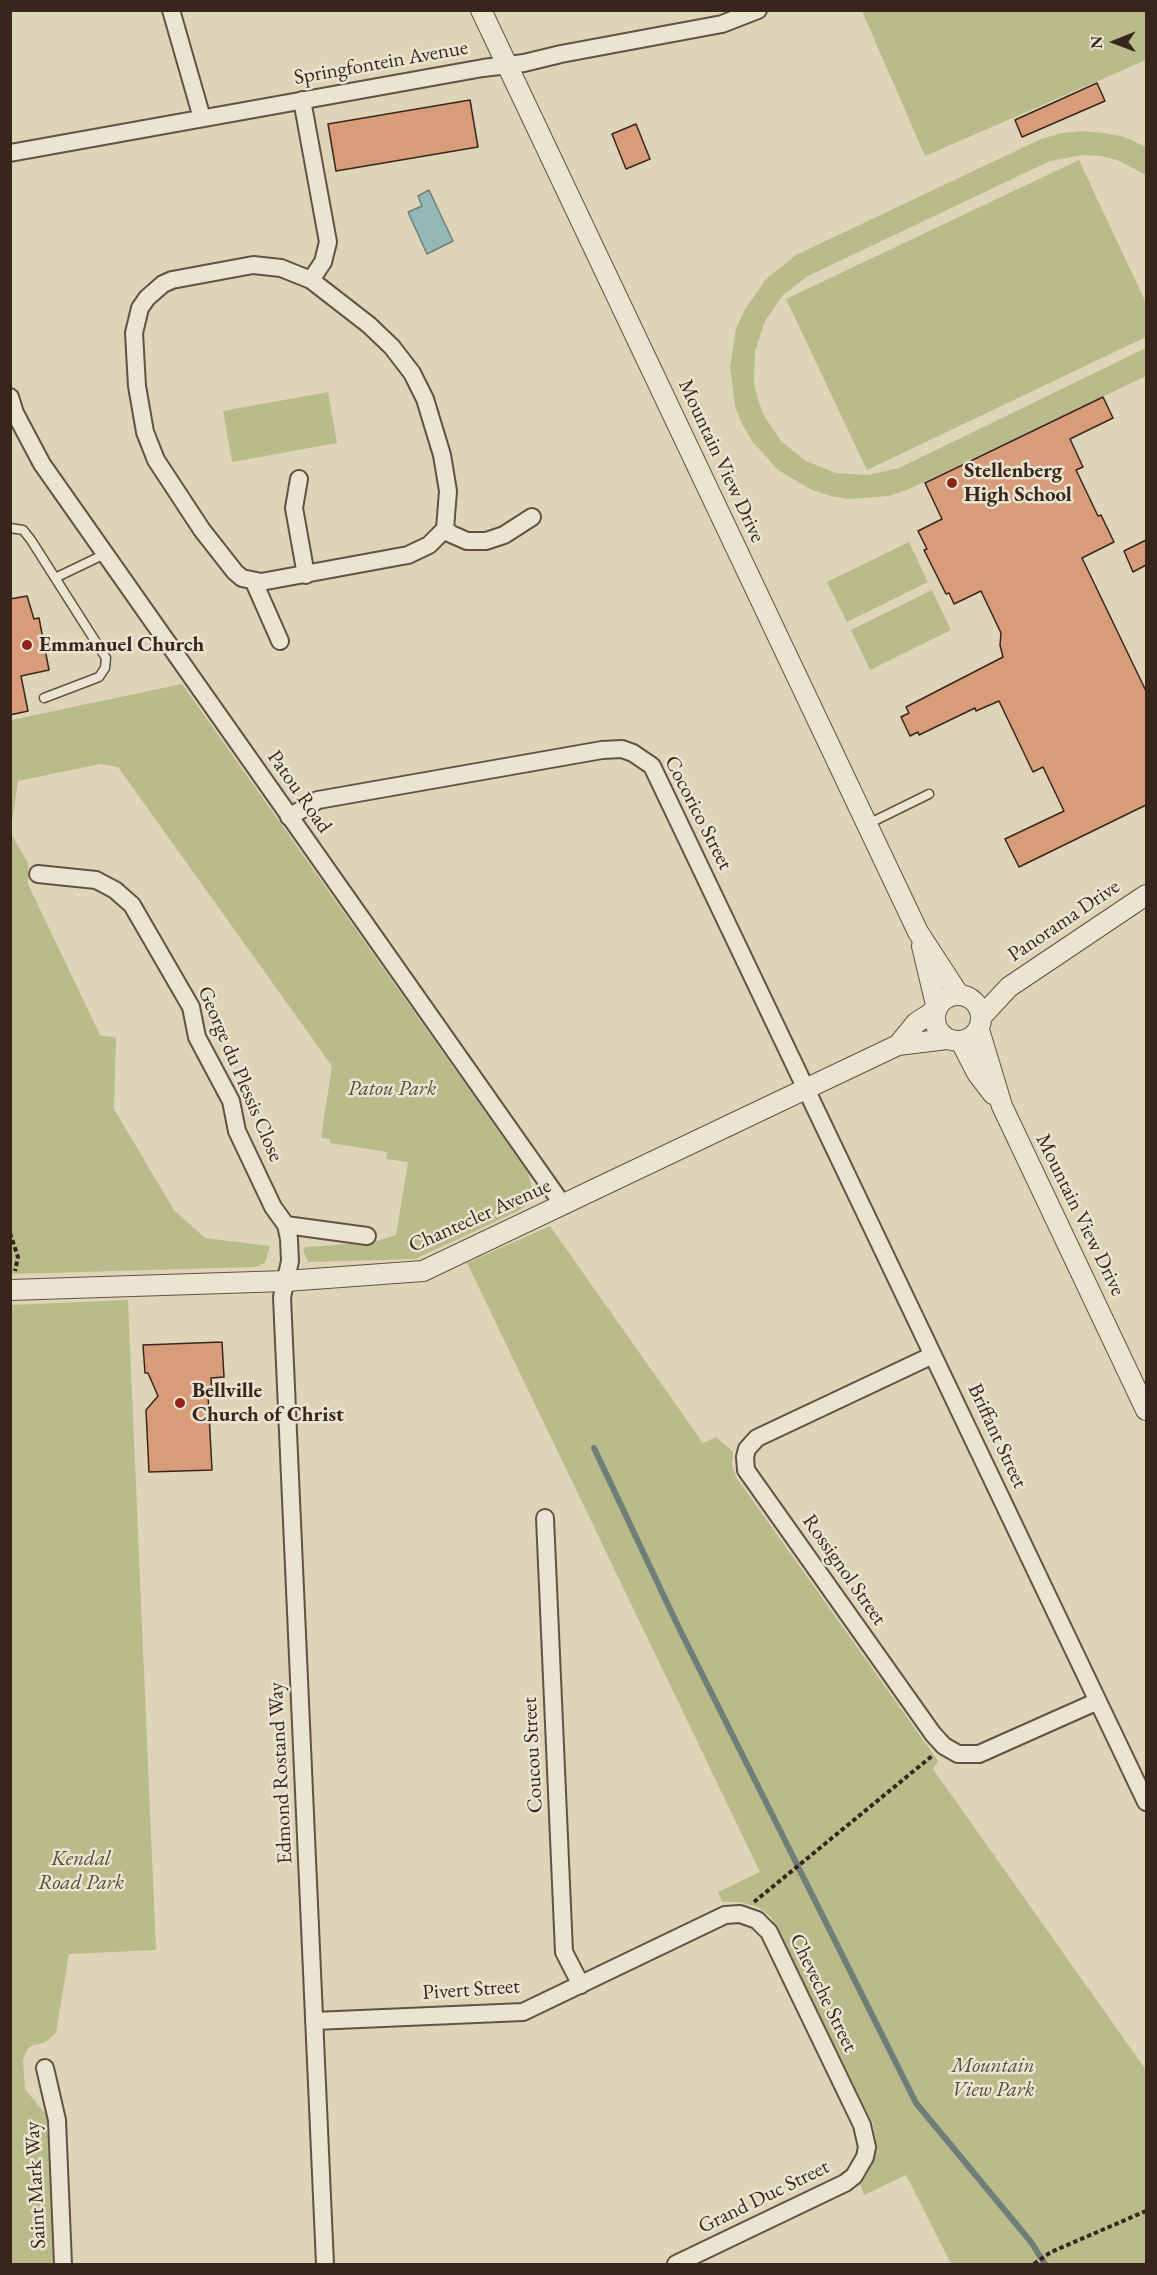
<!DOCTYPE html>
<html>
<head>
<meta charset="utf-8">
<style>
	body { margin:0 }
	#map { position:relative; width:1157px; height:2275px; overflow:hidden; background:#ded5b8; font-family:"EB Garamond",serif }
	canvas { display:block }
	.frame { position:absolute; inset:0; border:12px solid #38261c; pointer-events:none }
	.north { position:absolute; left:1085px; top:12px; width:60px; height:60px; -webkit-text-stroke:4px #eae4d1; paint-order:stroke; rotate:269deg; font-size:16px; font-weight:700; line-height:24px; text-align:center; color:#38261c }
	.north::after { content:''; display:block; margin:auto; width:21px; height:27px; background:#38261c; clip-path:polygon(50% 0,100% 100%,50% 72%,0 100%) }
</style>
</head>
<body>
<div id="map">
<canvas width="1157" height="2275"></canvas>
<div class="frame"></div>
<div class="north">N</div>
</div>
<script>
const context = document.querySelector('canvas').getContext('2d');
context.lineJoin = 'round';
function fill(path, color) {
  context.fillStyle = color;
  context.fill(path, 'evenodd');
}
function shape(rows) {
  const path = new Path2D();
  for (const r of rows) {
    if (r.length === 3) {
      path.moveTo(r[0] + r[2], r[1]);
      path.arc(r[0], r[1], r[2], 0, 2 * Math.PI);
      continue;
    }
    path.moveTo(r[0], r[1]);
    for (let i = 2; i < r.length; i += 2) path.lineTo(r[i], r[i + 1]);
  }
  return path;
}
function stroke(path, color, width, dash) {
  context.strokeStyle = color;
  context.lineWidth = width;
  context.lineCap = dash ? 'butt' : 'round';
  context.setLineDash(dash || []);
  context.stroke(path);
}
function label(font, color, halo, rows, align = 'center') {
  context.font = font + ' "EB Garamond",serif';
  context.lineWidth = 5;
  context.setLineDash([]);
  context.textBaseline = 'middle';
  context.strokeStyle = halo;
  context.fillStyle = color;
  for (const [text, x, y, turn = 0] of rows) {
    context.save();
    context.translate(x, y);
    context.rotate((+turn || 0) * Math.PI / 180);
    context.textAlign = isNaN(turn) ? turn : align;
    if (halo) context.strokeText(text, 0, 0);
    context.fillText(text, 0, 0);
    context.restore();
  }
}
fill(shape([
	[862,11,1146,11,1146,60,925,156],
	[1083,131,1104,133,1125,137,1146,147,1146,175,1117,160,1101,156,1083,155,1050,161,808,276,783,295,765,321,755,352,754,384,758,399,763,414,781,441,806,461,836,473,868,475,899,468,1146,348,1146,376,907,490,889,496,850,499,831,496,812,490,778,470,752,441,742,424,735,406,730,367,736,329,744,311,766,279,796,255,1041,139,1062,133],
	[1079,160,1146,303,1146,337,867,470,786,299],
	[328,392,337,443,232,462,223,411],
	[909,542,928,582,847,622,827,582],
	[932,590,951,630,870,670,851,630],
	[182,684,528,1173,532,1188,531,1195,524,1207,518,1211,415,1259,308,1262,303,1250,306,1247,374,1242,396,1235,408,1162,386,1159,387,1152,330,1143,330,1139,321,1138,332,1066,118,767,100,764,18,781,11,828,11,720],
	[10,832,28,863,28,884,100,1035,116,1038,114,1109,174,1210,205,1238,270,1246,265,1263,255,1267,11,1274],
	[550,1226,703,1443,716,1437,733,1452,732,1464,736,1477,938,1761,933,1769,1146,2070,1146,2264,951,2264,906,2175,864,2195,860,2184,867,2174,876,2153,876,2140,873,2124,771,1917,758,1907,740,1902,722,1902,718,1892,760,1872,467,1263],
	[128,1300,156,1950,69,1954,56,2033,46,2042,31,2046,27,2050,23,2060,25,2089,47,2116,54,2264,11,2264,11,1305]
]), '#b9bb8a');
const water = shape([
	[429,190,453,241,427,254,408,212,422,206,418,196,429,190]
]);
fill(water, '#94b8b5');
stroke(water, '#6f7e78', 1.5);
stroke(shape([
	[594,1448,678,1626,916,2103,1031,2242,1045,2264]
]), '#6f7e78', 6);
const building = shape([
	[1097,83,1105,101,1022,137,1015,120,1097,83],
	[470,100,478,147,336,171,328,124,470,100],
	[636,124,650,159,626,169,612,134,636,124],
	[1103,397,1113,418,1070,439,1083,467,1076,470,1098,516,1101,515,1114,542,1082,558,1146,691,1146,805,1019,867,1005,839,1064,811,1043,767,1033,772,999,701,976,711,975,708,919,735,918,732,910,736,901,717,909,713,906,707,1003,657,1000,645,1001,633,981,591,954,604,949,593,946,594,924,550,927,549,918,531,942,519,925,483,1103,397],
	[1146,540,1146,565,1133,572,1124,551,1146,540],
	[27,596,34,619,39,618,49,670,21,676,28,711,10,715,10,599,27,596],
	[222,1342,224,1377,211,1378,212,1394,208,1395,212,1470,149,1472,146,1410,158,1396,148,1373,145,1373,143,1345,222,1342]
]);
fill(building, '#d89c7b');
stroke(building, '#38261c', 1.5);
const service = shape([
	[10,528,23,530,31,540,106,658,105,668,99,677,44,698],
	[55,578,105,554],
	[868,824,929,794]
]);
const minor = shape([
	[171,10,202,118],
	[302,100,328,242,323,262,311,280],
	[10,153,483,68,524,63,561,54,722,24,758,10],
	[10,397,15,413,42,464,563,1205],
	[299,479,294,508,306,575],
	[445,529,429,545,408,555,261,582,242,578,235,572,202,530,156,460,145,432,137,386,134,333,140,308,147,298,163,284,172,280,253,265,281,268,311,280,369,325,392,347,412,373,425,399,442,455,448,491,445,529,451,534,467,541,486,541,504,535,532,517],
	[254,582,280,641],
	[289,817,318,800,602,750,622,749,633,753,652,766,1146,1802],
	[38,874,96,880,115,890,132,905,191,1007,197,1037,231,1101,237,1131,273,1207,286,1225,289,1239,290,1261,282,1297,325,2264],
	[286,1225,367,1236],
	[933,1355,757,1438,747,1449,745,1457,746,1470,933,1734,944,1746,958,1754,979,1754,1098,1701],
	[545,1518,564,1952,581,1985],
	[314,2021,523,2012,725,1915,740,1914,757,1920,769,1932,862,2125,867,2147,865,2157,854,2176,845,2183,676,2264],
	[45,2068,57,2120,63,2264]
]);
const tertiary = shape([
	[481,10,918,932,959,995],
	[922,946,937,1009],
	[958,1018,23],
	[982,1016,1009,987,1146,895],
	[979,1030,1002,1106,1146,1410],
	[961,1042,977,1073,993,1094],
	[898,1045,916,1023,936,1010],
	[10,1290,286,1281,423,1271,898,1045,947,1039]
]);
stroke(service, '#625243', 11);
stroke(minor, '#625243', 20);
stroke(tertiary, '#625243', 22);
stroke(shape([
	[10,1233,18,1257,15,1271],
	[754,1902,932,1756],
	[1034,2264,1051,2252,1146,2211]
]), '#38261c', 4, [4.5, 3]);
stroke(service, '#eae4d1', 8);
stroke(minor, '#eae4d1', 16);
stroke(tertiary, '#eae4d1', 20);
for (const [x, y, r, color] of [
	[952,483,6,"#8f2418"],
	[27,645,6,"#8f2418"],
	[180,1403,6,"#8f2418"]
]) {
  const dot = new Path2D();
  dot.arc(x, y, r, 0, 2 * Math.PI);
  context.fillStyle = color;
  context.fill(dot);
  stroke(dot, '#eae4d1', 2);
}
label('21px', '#38261c', '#eae4d1', [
	["Springfontein Avenue",381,63,-10],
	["Mountain View Drive",721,461,65],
	["Patou Road",299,792,55],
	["Cocorico Street",698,813,63],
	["Panorama Drive",1064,921,-34],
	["George du Plessis Close",240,1074,67],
	["Mountain View Drive",1080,1215,64],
	["Chantecler Avenue",480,1216,-24],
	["Briffant Street",997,1436,65],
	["Rossignol Street",844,1570,55],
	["Coucou Street",533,1755,-93],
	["Edmond Rostand Way",281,1773,-93],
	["Pivert Street",471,1990,-4],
	["Cheveche Street",823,1993,64],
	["Saint Mark Way",36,2185,-93],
	["Grand Duc Street",764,2197,-26]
]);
label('bold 21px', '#38261c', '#eae4d1', [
	["Stellenberg",964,471],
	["High School",964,495],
	["Emmanuel Church",39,645],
	["Bellville",192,1391],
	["Church of Christ",192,1415]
], 'left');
label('italic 21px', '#584b38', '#eae4d1', [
	["Patou Park",392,1089],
	["Kendal",81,1859],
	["Road Park",81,1883],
	["Mountain",993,2066],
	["View Park",993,2090]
]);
</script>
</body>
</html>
